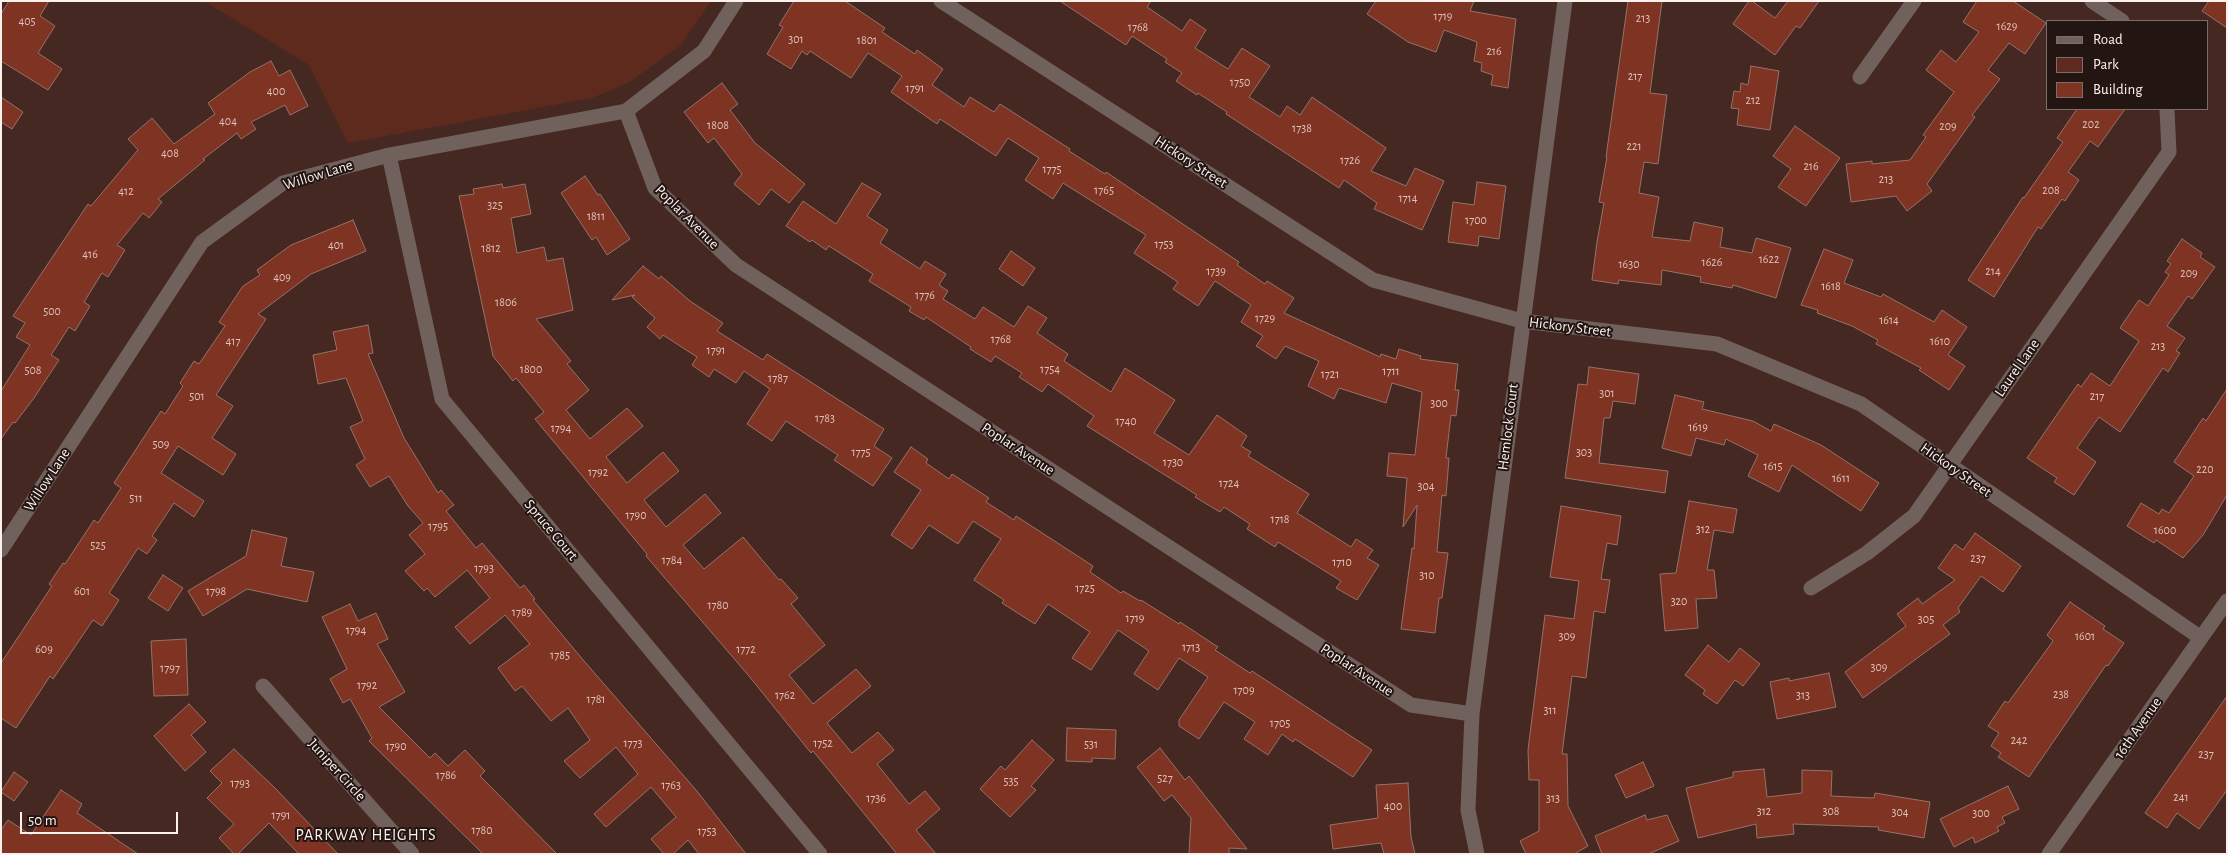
<!DOCTYPE html>
<html>
<head>
<meta charset="utf-8">
<style>
	body { margin:0 }
	#map { position:relative; width:2228px; height:855px; overflow:hidden; background:#452821; font-family:"Alegreya Sans",sans-serif }
	canvas { display:block }
	.frame { position:absolute; inset:0; border:2px solid #fdf1ee; pointer-events:none }
	.legend { position:absolute; left:2046px; top:20px; width:162px; height:90px; box-sizing:border-box; background:#221512; border:1px solid #7a6d6a; margin:0; padding:6px 9px; list-style:none; font-size:15px; color:#fdf1ee }
	.legend li { display:flex; align-items:center; gap:10px; height:25px }
	.legend b { width:25px; border:1px solid #7a6d6a }
	.scale { position:absolute; left:20px; top:812px; width:158px; height:22px; box-sizing:border-box; border:2px solid #fdf1ee; border-top:0; padding-left:6px; font-size:15px; line-height:18px; white-space:nowrap; color:#fdf1ee; -webkit-text-stroke:4px #221512; paint-order:stroke }
</style>
</head>
<body>
<div id="map">
<canvas width="2228" height="855"></canvas>
<div class="frame"></div>
<ul class="legend">
<li><b style="height:6px;background:#70615d"></b>Road</li>
<li><b style="height:14px;background:#5f2a1e"></b>Park</li>
<li><b style="height:14px;background:#7f3323"></b>Building</li>
</ul>
<div class="scale">50 m</div>
</div>
<script>
const context = document.querySelector('canvas').getContext('2d');
context.lineJoin = 'round';
function fill(path, color) {
  context.fillStyle = color;
  context.fill(path, 'evenodd');
}
function shape(rows) {
  const path = new Path2D();
  for (const r of rows) {
    path.moveTo(r[0], r[1]);
    for (let i = 2; i < r.length; i += 2) path.lineTo(r[i], r[i + 1]);
  }
  return path;
}
function stroke(path, color, width, dash) {
  context.strokeStyle = color;
  context.lineWidth = width;
  context.lineCap = dash ? 'butt' : 'round';
  context.setLineDash(dash || []);
  context.stroke(path);
}
function label(font, color, halo, rows, align = 'center') {
  context.font = font + ' "Alegreya Sans",sans-serif';
  context.lineWidth = 4;
  context.setLineDash([]);
  context.textBaseline = 'middle';
  context.strokeStyle = halo;
  context.fillStyle = color;
  for (const [text, x, y, turn = 0] of rows) {
    context.save();
    context.translate(x, y);
    context.rotate((+turn || 0) * Math.PI / 180);
    context.textAlign = isNaN(turn) ? turn : align;
    if (halo) context.strokeText(text, 0, 0);
    context.fillText(text, 0, 0);
    context.restore();
  }
}
fill(shape([
	[204,1,711,1,680,46,628,83,592,98,348,143,309,65]
]), '#5f2a1e');
const building = shape([
	[9,1,49,1,40,16,55,26,38,53,62,69,48,90,1,61,1,14,9,1],
	[794,1,845,1,885,28,882,32,915,54,917,50,943,69,932,85,964,107,970,97,994,112,1000,104,1070,149,1069,151,1105,174,1106,172,1137,193,1239,262,1237,265,1265,284,1267,281,1294,298,1284,313,1380,357,1381,354,1396,359,1399,349,1421,356,1420,359,1458,364,1455,390,1459,390,1456,416,1451,415,1446,458,1449,458,1446,496,1442,495,1437,552,1448,553,1442,598,1439,598,1435,633,1401,629,1412,548,1414,549,1417,505,1403,527,1407,478,1387,476,1389,453,1415,455,1422,392,1392,383,1386,403,1339,388,1334,399,1308,386,1319,361,1285,346,1276,359,1256,346,1263,336,1241,322,1251,305,1215,281,1198,306,1173,289,1178,282,1134,253,1146,235,1063,183,1053,199,1025,180,1039,158,1008,138,996,156,940,119,937,124,891,92,902,76,868,53,851,78,810,51,807,55,802,51,791,69,767,54,783,27,779,25,794,1],
	[1060,1,1151,1,1147,7,1182,31,1190,19,1206,30,1195,48,1228,69,1242,48,1270,66,1249,97,1280,117,1287,106,1300,115,1312,97,1386,148,1371,171,1406,186,1415,168,1444,181,1422,230,1374,209,1377,203,1344,180,1339,188,1226,114,1227,112,1198,93,1197,95,1176,81,1182,73,1165,62,1167,59,1132,36,1126,45,1060,1],
	[1376,1,1474,1,1470,11,1516,19,1508,88,1491,85,1493,75,1481,71,1482,63,1474,61,1477,42,1444,30,1436,52,1408,42,1367,14,1376,1],
	[1628,1,1662,1,1650,93,1667,95,1658,164,1644,162,1639,193,1659,197,1652,237,1690,241,1694,222,1723,228,1720,247,1752,253,1756,238,1791,248,1776,298,1733,285,1732,288,1700,282,1701,277,1662,270,1661,285,1619,280,1618,284,1592,280,1597,242,1604,203,1599,202,1607,157,1606,157,1628,1],
	[1749,1,1752,1,1775,18,1788,1,1819,1,1800,28,1796,26,1775,55,1733,24,1749,1],
	[1977,1,2013,1,2046,23,2025,54,2009,43,1988,70,2000,79,1972,115,1975,117,1927,184,1932,191,1907,211,1896,196,1851,202,1846,164,1872,161,1872,164,1910,160,1926,137,1923,135,1954,92,1926,70,1941,50,1956,62,1979,32,1963,22,1977,1],
	[2209,1,2227,1,2227,28,2202,11,2209,1],
	[271,61,279,76,290,70,308,106,290,115,285,105,251,122,256,129,241,139,237,133,203,159,205,160,158,199,162,202,149,218,143,213,117,245,125,250,108,277,102,273,84,302,90,306,75,331,69,327,51,355,59,360,34,398,15,423,13,422,1,439,1,391,30,345,16,337,25,323,13,316,88,204,91,206,138,150,128,139,152,118,174,144,215,114,208,103,250,72,271,61],
	[1751,66,1779,71,1770,130,1737,125,1739,109,1731,108,1734,91,1740,92,1741,83,1748,85,1751,66],
	[722,83,738,104,730,110,755,143,805,184,789,203,771,189,759,205,734,184,742,174,714,138,708,143,684,112,722,83],
	[1,97,23,112,12,129,1,122,1,97],
	[2077,109,2125,109,2098,147,2090,141,2068,172,2079,180,2065,201,2062,199,2041,229,2038,227,1994,297,1968,280,2023,197,2024,198,2063,142,2057,138,2077,109],
	[1795,126,1840,158,1806,206,1778,187,1791,169,1773,156,1795,126],
	[585,176,598,195,600,194,630,239,607,255,596,237,592,240,561,193,585,176],
	[1477,182,1506,186,1499,239,1479,236,1478,246,1448,242,1453,202,1474,205,1477,182],
	[862,183,881,194,867,216,888,230,880,243,920,269,925,261,946,274,939,285,948,291,943,299,975,319,983,307,1014,327,1028,306,1047,318,1037,333,1068,354,1064,361,1111,392,1125,368,1175,400,1154,433,1189,455,1217,415,1247,436,1241,446,1251,452,1248,456,1309,494,1297,513,1351,547,1356,539,1373,550,1367,558,1379,565,1357,600,1336,588,1341,581,1278,542,1275,547,1247,529,1250,524,1224,507,1220,512,1195,497,1197,495,1087,426,1094,416,1048,384,1042,392,1019,377,1022,373,995,356,991,362,970,349,971,347,926,317,924,320,909,311,911,307,869,281,873,274,829,246,826,250,812,240,810,242,786,226,803,201,836,224,862,183],
	[502,184,503,188,525,184,531,214,511,218,517,253,544,247,547,261,563,258,573,310,536,319,571,361,567,364,589,390,566,410,590,439,627,408,643,426,606,457,627,483,663,452,679,471,644,500,666,527,705,494,721,513,683,545,704,569,743,537,779,580,781,579,798,598,791,604,825,645,789,675,813,704,856,669,871,686,827,723,852,753,878,732,894,750,877,764,909,804,925,791,940,809,916,830,936,854,897,854,827,768,813,751,811,753,749,676,646,556,647,554,535,419,544,412,516,378,513,381,493,356,459,196,474,194,473,189,502,184],
	[353,220,366,251,311,274,258,314,266,319,216,395,233,406,212,438,236,454,223,475,178,446,161,473,204,501,194,517,174,503,152,536,157,540,147,554,138,548,109,593,119,600,102,626,93,620,53,679,50,676,16,728,1,718,1,663,52,586,49,584,63,563,65,564,94,520,98,523,121,488,114,483,161,411,165,414,183,386,180,383,194,361,199,364,225,326,219,322,243,286,260,275,257,270,291,245,353,220],
	[2182,239,2202,253,2200,257,2215,267,2192,299,2188,296,2167,326,2185,338,2176,351,2180,353,2168,372,2163,368,2120,432,2099,417,2077,448,2096,462,2074,495,2054,482,2057,478,2027,458,2078,384,2081,387,2091,373,2110,386,2139,341,2120,328,2139,300,2148,306,2169,275,2165,272,2171,264,2167,261,2182,239],
	[1824,249,1853,260,1844,283,1881,297,1883,294,1934,322,1942,310,1967,327,1948,355,1965,366,1949,390,1919,370,1921,368,1876,344,1878,340,1852,326,1817,313,1818,310,1801,305,1824,249],
	[1011,251,1035,268,1023,286,999,269,1011,251],
	[643,266,659,279,661,276,690,301,723,323,717,331,763,360,767,354,884,429,874,446,892,458,873,486,834,460,838,455,786,421,772,441,747,424,770,389,744,371,736,383,714,369,709,377,692,365,697,357,663,335,660,339,647,327,655,318,632,297,635,295,612,300,643,266],
	[368,325,373,353,368,354,404,438,438,493,441,490,454,505,446,511,476,548,482,543,520,588,524,585,535,599,533,600,584,661,696,790,746,854,699,854,688,840,673,854,664,854,651,839,676,817,651,787,606,827,594,814,638,774,616,747,580,778,564,761,590,740,568,708,551,721,522,686,515,691,498,668,530,644,505,615,470,644,455,627,490,598,467,570,435,597,427,588,424,591,405,571,425,554,409,535,423,523,408,506,389,476,370,487,356,465,365,459,350,427,363,421,346,378,318,384,313,355,337,350,333,332,368,325],
	[1589,367,1639,374,1635,404,1613,401,1610,418,1604,418,1599,463,1668,471,1665,493,1565,478,1578,384,1587,385,1589,367],
	[2227,389,2227,495,2203,535,2183,558,2156,540,2154,543,2127,526,2141,503,2159,514,2162,509,2169,513,2194,476,2174,462,2203,418,2206,421,2227,389],
	[1675,395,1704,402,1702,409,1753,421,1771,431,1774,424,1821,445,1879,483,1861,511,1792,465,1779,492,1748,476,1758,455,1726,439,1724,445,1696,438,1691,456,1662,448,1675,395],
	[911,447,928,459,926,463,949,479,952,474,989,498,986,502,1014,520,1016,516,1093,566,1090,572,1121,593,1123,591,1140,601,1141,600,1179,624,1180,622,1218,647,1215,650,1250,673,1252,671,1372,750,1353,777,1295,739,1293,742,1282,734,1268,755,1244,739,1255,722,1224,702,1199,739,1179,726,1179,720,1208,677,1179,658,1158,690,1134,674,1149,651,1118,630,1091,670,1072,658,1090,632,1048,604,1035,624,1002,603,1004,600,974,580,1001,539,973,521,958,544,929,525,912,549,891,535,921,490,894,472,911,447],
	[1689,501,1737,509,1733,533,1714,530,1707,570,1714,570,1717,598,1696,599,1698,628,1665,631,1660,574,1676,573,1689,501],
	[1561,506,1621,516,1617,545,1607,543,1601,579,1610,580,1605,613,1594,611,1586,678,1572,676,1562,754,1567,754,1568,806,1588,846,1574,854,1526,854,1520,841,1539,831,1539,780,1529,780,1528,750,1545,615,1574,619,1579,581,1550,577,1561,506],
	[252,530,287,538,281,566,314,572,307,602,247,589,203,616,188,591,246,556,252,530],
	[1975,533,2021,566,2003,592,1981,576,1958,608,1960,612,1943,625,1950,634,1863,698,1845,672,1906,626,1897,614,1918,598,1922,604,1955,580,1938,568,1955,544,1963,550,1975,533],
	[163,575,183,588,168,611,148,598,163,575],
	[2070,602,2105,626,2103,629,2124,643,2108,666,2106,665,2029,777,1998,757,2001,753,1991,746,1999,733,1988,726,2005,701,2008,703,2053,641,2047,635,2070,602],
	[350,604,358,621,376,613,388,639,377,644,405,692,379,707,430,758,435,753,448,766,465,750,485,771,480,776,557,854,483,854,369,741,372,738,350,699,343,703,330,679,347,669,322,617,350,604],
	[186,639,188,695,154,696,151,641,186,639],
	[1708,645,1729,662,1740,648,1760,664,1743,686,1735,680,1717,704,1703,694,1705,690,1685,675,1708,645],
	[1829,673,1836,707,1777,719,1770,682,1789,678,1789,681,1829,673],
	[2227,696,2227,790,2199,829,2177,813,2167,828,2145,813,2227,696],
	[189,704,206,722,191,735,206,752,185,771,154,736,189,704],
	[1067,728,1116,730,1115,759,1092,758,1092,762,1066,761,1067,728],
	[1032,740,1054,760,1031,786,1036,790,1010,817,980,789,1001,766,1005,770,1032,740],
	[1160,748,1185,780,1189,776,1247,849,1229,848,1229,854,1189,854,1191,818,1172,795,1164,801,1137,767,1160,748],
	[234,749,275,788,338,854,299,854,269,823,238,854,234,854,219,838,234,824,207,798,222,783,210,771,234,749],
	[1643,762,1654,786,1626,798,1615,775,1643,762],
	[1764,769,1767,797,1802,793,1802,770,1832,771,1831,796,1874,798,1875,793,1930,802,1924,838,1878,830,1879,827,1793,824,1794,834,1757,838,1756,824,1698,838,1686,788,1733,777,1733,772,1764,769],
	[14,772,28,782,14,801,1,792,14,772],
	[1408,783,1411,837,1415,854,1384,854,1381,843,1333,849,1330,825,1378,818,1376,785,1408,783],
	[2008,786,2019,809,2002,817,2005,823,1997,827,1999,831,1975,843,1973,837,1954,847,1940,819,2008,786],
	[61,790,82,804,77,813,138,854,1,854,1,830,8,820,31,835,61,790],
	[1645,815,1647,820,1667,815,1679,841,1648,854,1602,854,1595,836,1645,815]
]);
fill(building, '#7f3323');
stroke(building, '#95726a', 1);
stroke(shape([
	[941,1,1373,280,1522,321,1717,344,1861,404,2201,638],
	[2092,1,2122,21],
	[1860,77,1914,1],
	[626,111,655,188,736,265,1411,705,1472,714],
	[389,155,442,399,820,854],
	[1,550,202,242,283,183,389,155,626,111,704,51,736,1],
	[1811,588,1867,553,1914,516,2169,152,2167,109],
	[263,686,412,854],
	[1477,854,1468,810,1472,714,1565,1],
	[2049,854,2227,601]
]), '#70615d', 15);
label('12px', '#dec2bb', null, [
	["1719",1443,16],
	["213",1643,18],
	["405",27,21],
	["1629",2007,26],
	["1768",1138,27],
	["301",796,39],
	["1801",867,40],
	["216",1494,51],
	["217",1635,76],
	["1750",1240,82],
	["1791",915,88],
	["400",276,91],
	["212",1753,100],
	["404",228,121],
	["202",2091,124],
	["1808",718,125],
	["209",1948,126],
	["1738",1302,128],
	["221",1634,146],
	["408",170,153],
	["1726",1350,160],
	["216",1811,166],
	["1775",1052,169],
	["213",1886,179],
	["1765",1104,190],
	["208",2051,190],
	["412",126,191],
	["1714",1408,198],
	["325",495,205],
	["1811",596,216],
	["1700",1476,220],
	["1753",1164,244],
	["401",336,245],
	["1812",491,248],
	["416",90,254],
	["1622",1769,259],
	["1626",1712,262],
	["1630",1629,264],
	["1739",1216,271],
	["214",1993,271],
	["209",2189,273],
	["409",282,277],
	["1618",1831,286],
	["1776",925,295],
	["1806",506,302],
	["500",52,311],
	["1729",1265,318],
	["1614",1889,320],
	["1768",1001,339],
	["417",233,341],
	["1610",1940,341],
	["213",2158,346],
	["1791",716,350],
	["1800",531,369],
	["1754",1050,369],
	["508",33,370],
	["1711",1391,371],
	["1721",1330,374],
	["1787",778,378],
	["301",1607,393],
	["501",197,396],
	["217",2097,396],
	["300",1439,403],
	["1783",825,418],
	["1740",1126,421],
	["1619",1698,427],
	["1794",561,428],
	["509",161,444],
	["1775",861,452],
	["303",1584,452],
	["1730",1173,462],
	["1615",1773,466],
	["220",2205,469],
	["1792",598,472],
	["1611",1841,478],
	["1724",1229,483],
	["304",1426,486],
	["511",136,498],
	["1790",636,515],
	["1718",1280,519],
	["1795",438,526],
	["312",1703,529],
	["1600",2165,530],
	["525",98,545],
	["237",1978,558],
	["1784",672,560],
	["1710",1342,562],
	["1793",484,568],
	["310",1427,575],
	["1725",1085,588],
	["601",82,591],
	["1798",216,591],
	["320",1679,601],
	["1780",718,605],
	["1789",522,612],
	["1719",1135,618],
	["305",1926,619],
	["1794",356,630],
	["309",1567,636],
	["1601",2085,636],
	["1713",1191,647],
	["609",44,649],
	["1772",746,649],
	["1785",560,655],
	["309",1879,667],
	["1797",170,668],
	["1792",367,685],
	["1709",1244,690],
	["238",2061,694],
	["1762",785,695],
	["313",1803,695],
	["1781",596,699],
	["311",1550,710],
	["1705",1280,723],
	["242",2019,740],
	["1773",633,743],
	["1752",823,743],
	["531",1091,744],
	["1790",396,746],
	["237",2206,754],
	["1786",446,775],
	["527",1165,778],
	["535",1011,781],
	["1793",240,783],
	["1763",671,785],
	["241",2181,797],
	["1736",876,798],
	["313",1553,798],
	["400",1393,806],
	["312",1764,811],
	["308",1831,811],
	["304",1900,812],
	["300",1981,813],
	["1791",281,815],
	["1780",482,830],
	["1753",707,831]
]);
label('15px', '#fdf1ee', '#221512', [
	["Hickory Street",1191,162,33],
	["Willow Lane",318,175,-17],
	["Poplar Avenue",687,217,45],
	["Hickory Street",1570,327,7],
	["Laurel Lane",2017,368,-55],
	["Hemlock Court",1508,427,-83],
	["Poplar Avenue",1018,449,33],
	["Hickory Street",1956,470,35],
	["Willow Lane",47,480,-57],
	["Spruce Court",551,530,50],
	["Poplar Avenue",1357,670,33],
	["16th Avenue",2138,728,-55],
	["Juniper Circle",337,770,48]
]);
context.letterSpacing = '1px';
label('16px', '#fdf1ee', '#221512', [
	["PARKWAY HEIGHTS",366,835]
]);
context.letterSpacing = '0px';
</script>
</body>
</html>
